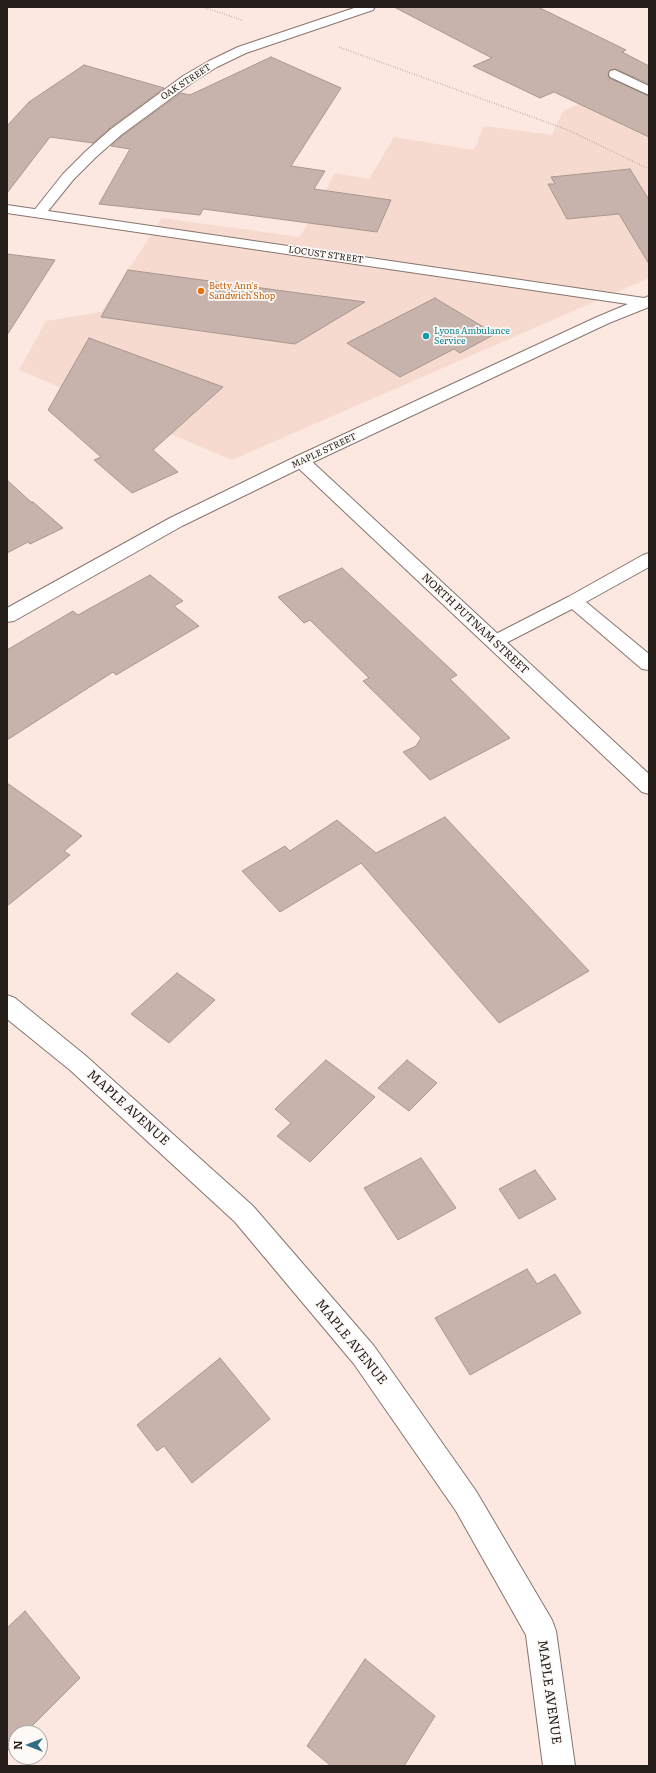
<!DOCTYPE html>
<html>
<head>
<meta charset="utf-8">
<style>
	body { margin:0 }
	#map { position:relative; width:656px; height:1773px; overflow:hidden; background:#fce8e0; font-family:Literata,serif }
	canvas { display:block }
	.frame { position:absolute; inset:0; border:8px solid #241d1a; pointer-events:none }
	.north { position:absolute; left:8px; top:1725px; width:40px; height:40px; box-sizing:border-box; background:#fdf9f7; border:1px solid #a6a19f; border-radius:50%; rotate:270deg; font-size:11px; font-weight:700; line-height:16px; text-align:center; color:#241d1a }
	.north::after { content:''; display:block; margin:auto; width:14px; height:18px; background:#2e6d82; clip-path:polygon(50% 0,100% 100%,50% 72%,0 100%) }
</style>
</head>
<body>
<div id="map">
<canvas width="656" height="1773"></canvas>
<div class="frame"></div>
<div class="north">N</div>
</div>
<script>
const context = document.querySelector('canvas').getContext('2d');
context.lineJoin = 'round';
function fill(path, color) {
  context.fillStyle = color;
  context.fill(path, 'evenodd');
}
function shape(rows) {
  const path = new Path2D();
  for (const r of rows) {
    path.moveTo(r[0], r[1]);
    for (let i = 2; i < r.length; i += 2) path.lineTo(r[i], r[i + 1]);
  }
  return path;
}
function stroke(path, color, width, dash) {
  context.strokeStyle = color;
  context.lineWidth = width;
  context.lineCap = dash ? 'butt' : 'round';
  context.setLineDash(dash || []);
  context.stroke(path);
}
function label(font, color, halo, rows, align = 'center') {
  context.font = font + ' Literata,serif';
  context.lineWidth = 3.5;
  context.setLineDash([]);
  context.textBaseline = 'middle';
  context.strokeStyle = halo;
  context.fillStyle = color;
  for (const [text, x, y, turn = 0] of rows) {
    context.save();
    context.translate(x, y);
    context.rotate((+turn || 0) * Math.PI / 180);
    context.textAlign = isNaN(turn) ? turn : align;
    if (halo) context.strokeText(text, 0, 0);
    context.fillText(text, 0, 0);
    context.restore();
  }
}
fill(shape([
	[649,73,649,278,232,460,19,370,46,321,101,312,162,218,300,237,335,173,369,179,394,137,474,150,484,126,552,135,563,111]
]), '#f6dacf');
const building = shape([
	[394,7,538,7,626,50,622,52,649,66,649,84,616,69,610,70,608,74,609,78,649,96,649,137,554,92,540,98,473,66,492,58,394,7],
	[271,57,341,88,291,166,325,171,314,189,391,200,377,232,203,209,200,215,99,204,130,149,111,146,122,136,181,93,190,95,271,57],
	[84,65,164,88,110,128,93,143,50,137,7,193,7,126,29,102,84,65],
	[630,169,649,200,649,264,619,214,567,219,548,184,555,184,551,177,630,169],
	[7,254,55,260,7,335,7,254],
	[128,270,365,302,295,344,101,317,128,270],
	[435,298,495,334,460,353,454,349,400,377,347,343,435,298],
	[89,338,223,387,153,450,178,472,132,493,94,460,101,457,48,410,89,338],
	[7,480,31,502,33,502,63,528,30,544,28,542,7,553,7,480],
	[342,568,457,675,450,679,510,738,430,780,403,752,416,746,421,738,363,681,369,678,310,620,304,623,278,597,342,568],
	[150,575,183,601,174,606,199,626,116,675,113,672,7,740,7,650,73,611,78,615,150,575],
	[7,783,82,836,64,851,70,855,7,906,7,783],
	[445,817,589,971,499,1023,361,863,280,912,242,871,285,846,290,851,337,820,376,853,445,817],
	[177,973,215,1000,169,1043,131,1014,177,973],
	[326,1060,375,1097,310,1162,277,1136,291,1123,275,1109,326,1060],
	[407,1060,437,1083,409,1111,378,1088,407,1060],
	[421,1158,456,1208,398,1240,364,1188,421,1158],
	[535,1170,556,1199,519,1219,499,1189,535,1170],
	[527,1269,537,1284,555,1274,581,1313,470,1375,435,1318,527,1269],
	[220,1358,270,1419,192,1483,164,1446,157,1451,137,1425,220,1358],
	[25,1611,80,1678,25,1733,16,1733,16,1742,7,1751,7,1628,25,1611],
	[365,1659,435,1716,404,1766,331,1766,307,1746,365,1659]
]);
fill(building, '#c7b3ac');
stroke(building, '#a9968f', 1);
const lane = shape([
	[649,553,649,567,586,602,649,654,649,670,642,669,572,609,500,646,494,648,488,646,485,642,488,638,568,597,643,555,649,553]
]);
const street = shape([
	[357,7,375,7,373,10,246,53,217,67,193,82,121,135,96,157,73,180,44,216,39,217,34,216,32,213,63,174,86,151,111,129,183,76,209,61,238,47,357,7],
	[615,70,649,86,649,95,610,77,609,74,610,71,615,70],
	[301,456,307,457,649,774,649,794,642,792,295,465,292,461,295,457,301,456],
	[7,995,15,998,86,1056,253,1206,374,1346,476,1491,552,1620,556,1631,575,1766,543,1766,526,1635,456,1511,354,1364,235,1222,70,1070,7,1019,7,995]
]);
const secondary = shape([
	[7,205,644,298,649,296,649,307,609,323,307,465,182,526,14,621,7,622,7,608,170,518,295,457,597,317,628,304,7,213,7,205]
]);
stroke(lane, '#87756f', 2);
stroke(street, '#87756f', 2);
stroke(secondary, '#87756f', 2);
stroke(shape([
	[203,7,242,20],
	[339,47,568,130,649,169]
]), '#988a85', 1.5, [0.5, 2]);
fill(lane, '#fff');
fill(street, '#fff');
fill(secondary, '#fff');
for (const [x, y, r, color] of [
	[201,291,4,"#e8710a"],
	[426,336,4,"#0f9aa8"]
]) {
  const dot = new Path2D();
  dot.arc(x, y, r, 0, 2 * Math.PI);
  context.fillStyle = color;
  context.fill(dot);
  stroke(dot, '#fdf9f7', 1.5);
}
label('9px', '#241d1a', '#fdf9f7', [
	["OAK STREET",186,82,-33],
	["LOCUST STREET",326,255,8],
	["MAPLE STREET",324,451,-25]
]);
label('9px', '#c56008', '#fdf9f7', [
	["Betty Ann's",209,286],
	["Sandwich Shop",209,296]
], 'left');
label('9px', '#0d838f', '#fdf9f7', [
	["Lyons Ambulance",434,331],
	["Service",434,341]
], 'left');
label('11px', '#241d1a', '#fdf9f7', [
	["NORTH PUTNAM STREET",475,624,43]
]);
label('13px', '#241d1a', '#fdf9f7', [
	["MAPLE AVENUE",128,1108,42],
	["MAPLE AVENUE",351,1342,51],
	["MAPLE AVENUE",549,1692,82]
]);
</script>
</body>
</html>
